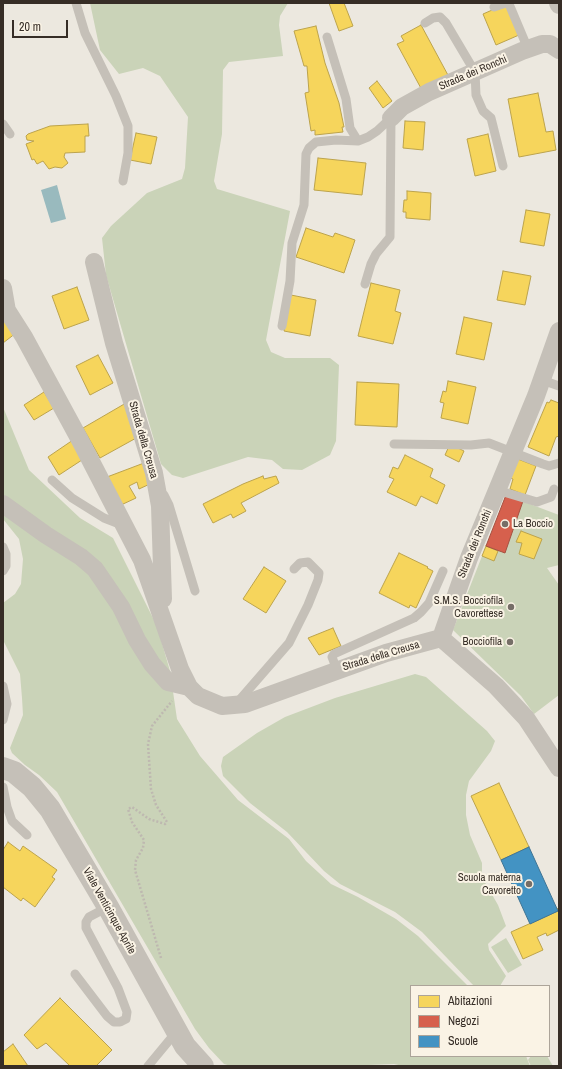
<!DOCTYPE html>
<html>
<head>
<meta charset="utf-8">
<style>
	body { margin:0 }
	#map { position:relative; width:562px; height:1069px; overflow:hidden; background:#ece8df; font-family:"Archivo Narrow",sans-serif }
	canvas { display:block }
	.frame { position:absolute; inset:0; border:4px solid #362d26; pointer-events:none }
	.legend { position:absolute; left:410px; top:985px; width:140px; height:72px; box-sizing:border-box; background:#faf3e5; border:1px solid #aca499; margin:0; padding:5px 7px; list-style:none; font-size:12px; color:#362d26 }
	.legend li { display:flex; align-items:center; gap:8px; height:20px }
	.legend b { width:20px; border:1px solid #aca499 }
	.scale { position:absolute; left:12px; top:20px; width:56px; height:18px; box-sizing:border-box; border:2px solid #362d26; border-top:0; padding-left:5px; font-size:12px; line-height:14px; white-space:nowrap; color:#362d26; -webkit-text-stroke:3px #faf3e5; paint-order:stroke }
</style>
</head>
<body>
<div id="map">
<canvas width="562" height="1069"></canvas>
<div class="frame"></div>
<ul class="legend">
<li><b style="height:11px;background:#f6d55c"></b>Abitazioni</li>
<li><b style="height:11px;background:#d6604d"></b>Negozi</li>
<li><b style="height:11px;background:#4393c3"></b>Scuole</li>
</ul>
<div class="scale">20 m</div>
</div>
<script>
const context = document.querySelector('canvas').getContext('2d');
context.lineJoin = 'round';
function fill(path, color) {
  context.fillStyle = color;
  context.fill(path, 'evenodd');
}
function shape(rows) {
  const path = new Path2D();
  for (const r of rows) {
    path.moveTo(r[0], r[1]);
    for (let i = 2; i < r.length; i += 2) path.lineTo(r[i], r[i + 1]);
  }
  return path;
}
function stroke(path, color, width, dash) {
  context.strokeStyle = color;
  context.lineWidth = width;
  context.lineCap = dash ? 'butt' : 'round';
  context.setLineDash(dash || []);
  context.stroke(path);
}
function label(font, color, halo, rows, align = 'center') {
  context.font = font + ' "Archivo Narrow",sans-serif';
  context.lineWidth = 4;
  context.setLineDash([]);
  context.textBaseline = 'middle';
  context.strokeStyle = halo;
  context.fillStyle = color;
  for (const [text, x, y, turn = 0] of rows) {
    context.save();
    context.translate(x, y);
    context.rotate((+turn || 0) * Math.PI / 180);
    context.textAlign = isNaN(turn) ? turn : align;
    if (halo) context.strokeText(text, 0, 0);
    context.fillText(text, 0, 0);
    context.restore();
  }
}
fill(shape([
	[90,3,288,3,280,16,279,25,283,56,229,62,223,70,222,134,214,181,217,189,290,211,266,340,271,352,285,358,330,358,339,365,336,441,330,455,302,470,283,469,272,460,248,457,183,478,172,475,161,464,106,275,102,238,111,226,147,193,182,179,185,168,188,117,160,76,143,68,119,74,100,50],
	[3,407,29,470,80,518,113,538,157,626,170,671,177,719,200,756,238,800,289,839,306,861,331,884,358,897,396,919,418,936,468,986,411,986,411,1056,526,1056,530,1066,403,1066,394,1064,342,1066,231,1066,224,1064,209,1048,195,1029,57,792,39,775,25,765,12,753,10,748,23,715,22,698,20,674,3,640,3,603,15,594,21,584,23,559,19,539,3,519],
	[506,495,559,515,559,565,547,568,559,585,559,695,534,714,521,696,453,630],
	[415,674,426,677,487,731,495,741,491,751,469,781,466,795,466,815,470,835,482,863,482,877,498,905,506,926,488,944,489,950,506,976,500,986,474,986,422,932,395,912,340,884,324,871,287,832,250,803,223,776,221,766,223,757,257,733,285,717,335,698],
	[506,938,522,965,508,973,491,947],
	[531,1056,547,1056,553,1066,531,1066,528,1060]
]), '#cad3b8');
fill(shape([
	[57,185,66,219,51,223,41,190]
]), '#99babe');
const homes = shape([
	[329,3,344,3,353,26,339,31,329,3],
	[506,4,519,35,496,45,483,14,506,4],
	[421,25,449,77,423,92,397,44,404,41,401,36,421,25],
	[316,26,325,63,339,103,344,127,342,127,343,132,315,135,315,130,311,131,305,93,309,92,307,66,304,66,294,31,316,26],
	[377,81,392,101,383,108,369,88,377,81],
	[538,93,546,132,553,131,556,150,519,157,508,99,538,93],
	[405,121,425,122,423,150,403,148,405,121],
	[88,124,89,136,85,136,85,152,65,153,64,157,68,163,62,168,55,167,49,169,43,161,37,164,34,159,32,160,26,144,34,141,27,140,26,136,28,134,50,126,88,124],
	[136,133,157,137,151,164,130,160,136,133],
	[488,134,496,171,475,176,467,139,488,134],
	[318,158,366,163,362,195,314,190,318,158],
	[407,191,431,193,430,220,406,218,406,212,403,212,404,200,407,200,407,191],
	[526,210,550,214,544,246,520,242,526,210],
	[306,228,333,237,335,233,355,240,344,273,296,257,306,228],
	[503,271,531,276,525,305,497,300,503,271],
	[371,283,400,290,395,311,401,313,393,344,358,336,371,283],
	[77,287,89,320,64,329,52,296,77,287],
	[291,295,316,300,310,336,284,331,291,295],
	[464,317,492,323,484,360,456,354,464,317],
	[7,320,16,333,3,343,3,322,7,320],
	[98,355,113,383,90,395,76,366,98,355],
	[448,381,476,387,468,424,441,418,444,403,440,402,443,391,446,392,448,381],
	[357,382,399,384,397,427,355,425,357,382],
	[44,392,54,408,34,420,24,405,44,392],
	[551,400,559,403,559,436,556,437,549,456,528,447,547,402,549,403,551,400],
	[126,403,138,437,100,458,83,428,126,403],
	[73,440,85,458,59,475,48,457,73,440],
	[450,444,464,451,459,462,445,455,450,444],
	[405,455,433,469,430,477,445,485,437,504,421,496,416,506,387,492,394,479,389,477,393,467,398,469,405,455],
	[515,458,536,466,525,495,510,489,513,479,507,477,515,458],
	[144,463,152,483,139,489,137,482,129,486,136,498,121,505,107,477,144,463],
	[263,476,264,479,276,476,279,483,241,503,246,511,233,518,231,514,213,523,203,504,243,484,263,476],
	[521,531,542,539,534,559,519,554,522,543,516,542,521,531],
	[486,546,498,551,494,561,482,556,486,546],
	[399,553,428,567,427,568,433,571,416,608,410,605,409,608,379,593,399,553],
	[264,567,286,581,266,613,243,599,264,567],
	[333,628,341,646,319,655,308,638,333,628],
	[499,783,529,847,501,860,471,796,499,783],
	[8,842,20,851,23,846,57,870,52,877,55,879,35,907,23,898,21,901,3,887,3,850,8,842],
	[559,908,559,930,547,936,546,933,537,937,543,950,523,959,511,932,558,911,556,909,559,908],
	[60,998,112,1050,96,1066,70,1066,46,1043,37,1049,24,1035,60,998],
	[13,1044,28,1066,3,1066,3,1052,13,1044]
]);
fill(homes, '#f6d55c');
stroke(homes, '#bca34c', 1);
const shops = shape([
	[506,495,523,501,505,553,486,546,506,495]
]);
fill(shops, '#d6604d');
stroke(shops, '#a65141', 1);
const schools = shape([
	[529,847,558,911,530,924,501,860,529,847]
]);
fill(schools, '#4393c3');
stroke(schools, '#3f7494', 1);
stroke(shape([
	[161,958,135,870,136,860,143,848,144,840,132,822,128,809,132,807,149,819,165,824,167,822,156,805,151,789,148,744,152,726,172,701]
]), '#beb8b0', 2.5, [2, 2]);
stroke(shape([
	[76,3,85,33,116,96,128,126,128,153,123,181],
	[506,3,509,4,512,11,528,49],
	[494,7,506,3],
	[425,23,433,18,440,17,446,23,475,72,476,95,483,111,491,118,503,166],
	[327,37,346,99,350,128,358,141],
	[3,124,10,134],
	[365,284,371,264,376,254,390,237,391,118],
	[282,326,290,281,292,243,304,205,306,154,309,148,316,142,336,140,358,141,368,137,377,131,391,118],
	[542,380,559,386],
	[394,444,471,445,489,443,543,464,549,466,559,463],
	[52,480,72,498,104,518,122,525],
	[497,490,537,502,551,497,554,489],
	[164,495,169,505,195,591],
	[3,547,6,554,6,566,3,571],
	[337,670,332,657,334,654,414,618,421,612,429,603,443,571],
	[3,686,7,704,3,720],
	[236,704,289,643,308,605,318,580,319,573,308,562,300,563,294,569],
	[3,787,7,807,12,821,27,835],
	[75,974,107,1016,114,1022,120,1022,126,1019,127,1012,118,988,86,928,86,922,89,917,108,907],
	[148,1066,177,1031]
]), '#c5c0b8', 9);
stroke(shape([
	[558,3,559,5],
	[391,118,402,107,429,92,522,51,542,44,550,44,559,50],
	[94,262,114,343,154,473,160,506,163,599],
	[3,288,7,311],
	[3,304,24,337,81,442,142,560,180,669,189,687,198,696,222,706,245,704,386,653,441,638],
	[559,331,536,396,469,558,441,638,496,686,526,718,559,768],
	[3,504,46,535,81,557,95,569,121,607,137,640,152,664,168,682,189,687]
]), '#c5c0b8', 18);
stroke(shape([
	[3,768,14,772,32,787,50,809,108,907,185,1046,203,1066]
]), '#c5c0b8', 22);
for (const [x, y, r, color] of [
	[505,524,4,"#766e67"],
	[511,607,4,"#766e67"],
	[510,642,4,"#766e67"],
	[529,884,4,"#766e67"]
]) {
  const dot = new Path2D();
  dot.arc(x, y, r, 0, 2 * Math.PI);
  context.fillStyle = color;
  context.fill(dot);
  stroke(dot, '#faf3e5', 1.5);
}
label('11px', '#362d26', '#faf3e5', [
	["Strada dei Ronchi",473,73,-23],
	["Strada della Creusa",143,440,74],
	["Strada dei Ronchi",475,544,-68],
	["Strada della Creusa",381,656,-17],
	["Viale Venticinque Aprile",109,911,61]
]);
label('11px', '#362d26', '#faf3e5', [
	["La Boccio",513,524,"left"],
	["S.M.S. Bocciofila",503,601],
	["Cavorettese",503,614],
	["Bocciofila",502,642],
	["Scuola materna",521,878],
	["Cavoretto",521,891]
], 'right');
</script>
</body>
</html>
